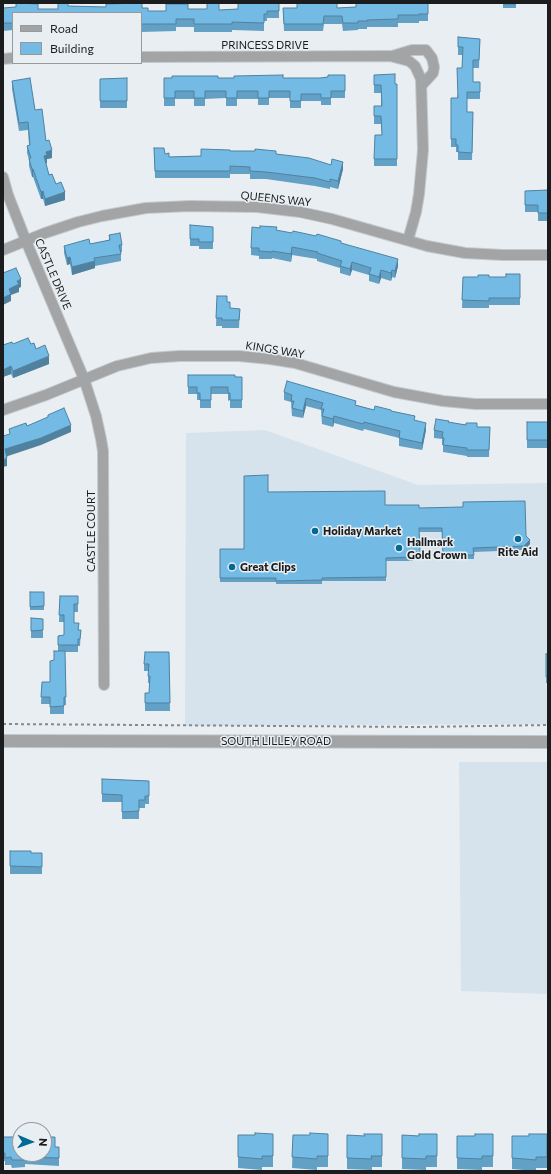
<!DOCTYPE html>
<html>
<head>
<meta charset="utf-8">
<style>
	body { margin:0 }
	#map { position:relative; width:551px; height:1174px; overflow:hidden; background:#e8eef2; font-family:Commissioner,sans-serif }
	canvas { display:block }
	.frame { position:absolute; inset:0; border:4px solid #1a1c1e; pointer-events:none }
	.legend { position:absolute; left:12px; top:12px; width:130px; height:52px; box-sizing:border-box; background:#e8eef2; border:1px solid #969a9d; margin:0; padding:5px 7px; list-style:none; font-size:12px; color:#1a1c1e }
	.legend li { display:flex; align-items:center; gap:8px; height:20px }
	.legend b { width:20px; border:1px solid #969a9d }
	.north { position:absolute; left:12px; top:1122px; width:40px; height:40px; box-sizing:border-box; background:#e8eef2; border:1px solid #969a9d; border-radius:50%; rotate:92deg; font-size:11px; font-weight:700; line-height:16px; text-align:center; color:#1a1c1e }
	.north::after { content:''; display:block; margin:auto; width:14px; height:18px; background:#006996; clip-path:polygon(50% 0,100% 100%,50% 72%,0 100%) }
</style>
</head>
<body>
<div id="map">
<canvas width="551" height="1174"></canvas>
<div class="frame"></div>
<ul class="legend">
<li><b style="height:5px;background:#a2a4a6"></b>Road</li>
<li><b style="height:11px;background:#73bae5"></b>Building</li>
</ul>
<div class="north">N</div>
</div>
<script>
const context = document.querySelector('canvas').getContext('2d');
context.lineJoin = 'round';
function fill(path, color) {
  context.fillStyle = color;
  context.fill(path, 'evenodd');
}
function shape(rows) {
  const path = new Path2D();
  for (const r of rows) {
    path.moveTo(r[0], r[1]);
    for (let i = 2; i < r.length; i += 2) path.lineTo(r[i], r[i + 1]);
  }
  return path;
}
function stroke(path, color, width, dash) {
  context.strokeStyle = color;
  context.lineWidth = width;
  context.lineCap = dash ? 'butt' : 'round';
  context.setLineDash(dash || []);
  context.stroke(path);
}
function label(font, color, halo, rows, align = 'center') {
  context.font = font + ' Commissioner,sans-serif';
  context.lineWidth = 3;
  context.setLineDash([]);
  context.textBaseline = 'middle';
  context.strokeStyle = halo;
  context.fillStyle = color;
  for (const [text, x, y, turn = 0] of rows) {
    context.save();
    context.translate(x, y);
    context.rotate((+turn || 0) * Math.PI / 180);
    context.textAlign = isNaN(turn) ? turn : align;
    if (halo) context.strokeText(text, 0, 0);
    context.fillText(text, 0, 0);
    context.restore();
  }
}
fill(shape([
	[265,430,418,485,548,483,548,724,185,726,186,433],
	[459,762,548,762,548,994,461,991]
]), '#d6e3ec');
const minor = shape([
	[392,56,412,50,426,50,432,58,434,67,433,73,422,85],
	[141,57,390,56,409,61,415,66,421,79,423,150,419,194,416,212,408,240],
	[3,59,13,58],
	[3,177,8,195,26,241,84,379,96,416,101,439,103,451,104,685],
	[3,250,45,233,78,222,102,216,146,208,190,206,257,207,300,212,332,219,427,246,465,253,503,255,548,255],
	[3,410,46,395,117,366,151,358,179,356,239,356,270,359,295,363,394,392,443,401,475,404,548,404]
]);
const tertiary = shape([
	[3,741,548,742]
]);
stroke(minor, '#c3c8cc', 12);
stroke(tertiary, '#c3c8cc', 14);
stroke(shape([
	[3,724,421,727,548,725]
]), '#85898c', 2, [3, 3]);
stroke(minor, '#a2a4a6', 10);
stroke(tertiary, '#a2a4a6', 12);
fill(shape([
	[279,3,279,18,267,18,267,21,264,21,264,31,232,30,232,32,194,32,194,27,176,27,176,31,141,32,141,13,13,13,13,30,3,31,3,8,38,9,58,9,68,6,142,8,148,11,166,11,188,9,219,10,238,9],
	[297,3,337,8,356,7,384,3,428,3,428,21,419,21,419,23,398,23,398,27,367,27,367,29,358,29,358,30,343,31,342,24,324,24,323,31,284,31,283,8,297,8],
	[503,3,516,3,516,8,503,8],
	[458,37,480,39,479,68,473,68,473,82,480,82,480,99,467,99,467,112,473,119,472,160,458,160,458,152,456,152,456,147,451,147,451,98,457,98,462,68,463,55,458,55],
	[345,75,345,98,331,98,331,105,321,105,321,101,301,101,301,108,290,108,290,98,269,98,269,105,258,105,258,99,237,99,237,106,226,106,226,98,205,99,205,106,194,106,194,99,175,99,175,106,164,106,164,78,320,78],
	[374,75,395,84,397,84,397,166,374,166,374,159,382,135,381,124,374,124,374,106,381,106,381,93,374,93],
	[127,78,127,108,100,108,100,79],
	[12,81,35,110,52,158,47,159,47,163,46,163,49,175,65,200,45,206,43,199,41,199,33,177,32,177,29,166,29,160,27,153,27,146,29,145,28,130,19,131,12,89],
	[154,148,165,154,169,157,201,156,230,151,276,154,343,169,338,189,330,187,330,189,315,186,266,179,250,179,250,174,230,174,230,178,155,178],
	[548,190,548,221,538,221,538,212,525,212,525,191],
	[190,225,213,227,213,249,199,249,199,246,190,246],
	[260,228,341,243,398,266,395,278,392,277,391,281,381,278,379,284,369,281,369,275,352,270,350,276,340,273,340,268,317,261,317,259,292,255,291,262,272,258,272,259,259,259,259,256,251,255,251,248],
	[109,235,122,245,122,252,121,252,121,261,95,266,95,268,72,275,70,264,67,265,64,253,64,246,90,244,109,240],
	[520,274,520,305,489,305,489,308,462,308,463,277,506,277],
	[217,296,227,302,230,308,240,309,239,328,222,328,222,326,216,326],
	[13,344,31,344,36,349,49,364,13,378,11,374,3,377,3,345],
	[188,375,242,377,242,408,230,408,230,400,228,401,228,394,211,394,211,408,200,408,200,400,197,400,197,394,188,394],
	[284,392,356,405,374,410,391,411,415,420,426,430,422,450,399,446,399,438,364,429,363,431,334,423,333,427,322,424,321,410,306,406,303,418,292,416,291,402,284,400],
	[449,422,477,427,490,427,489,457,467,457,467,456,443,452,443,445,442,445,442,439,434,438,434,430],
	[527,422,548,422,548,448,527,448],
	[268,492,385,505,419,508,526,536,530,544,524,550,474,552,474,559,443,559,442,532,419,532,420,556,413,556,413,561,386,561,386,581,322,581,322,584,276,584,276,582,220,582,220,549,244,549],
	[30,592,44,592,44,610,30,610],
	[60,596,78,596,78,612,74,612,74,623,79,630,81,630,80,646,78,646,78,652,65,652,66,705,64,705,64,714,50,714,50,704,41,704,42,682,50,682,54,660,58,651,58,636,64,635,64,622,59,622],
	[31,618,43,619,43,638,31,638],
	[169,652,170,711,145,711,145,693,149,693,150,683,148,683,148,671,144,671,144,664],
	[546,654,548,654,548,683,546,683],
	[102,779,149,781,149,804,145,804,145,808,139,808,139,819,122,819,122,802,102,802],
	[10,851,31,853,42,853,42,874,10,874],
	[273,1134,273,1167,262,1167,262,1170,238,1168,238,1135,255,1135],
	[328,1134,328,1167,317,1167,317,1170,292,1168,293,1135,310,1135],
	[382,1134,382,1167,372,1167,372,1170,347,1169,347,1135,364,1136],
	[437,1134,437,1167,426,1167,426,1170,402,1169,402,1135,419,1136],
	[493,1134,493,1167,482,1167,482,1170,457,1169,457,1136,475,1136],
	[547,1134,547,1168,536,1168,536,1171,512,1169,512,1136,529,1136],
	[3,1137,55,1147,59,1147,59,1166,25,1164,25,1167,12,1168,11,1165,5,1165,5,1161,3,1161]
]), '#63a0c5');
fill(shape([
	[52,150,52,158,47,159,47,163,44,164,44,156,46,152],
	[343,162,343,169,338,189,338,181],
	[32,169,33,169,33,177,32,177],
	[43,191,43,199,41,199,41,192],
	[65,192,65,200,45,206,45,199],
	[292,247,292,255,291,262,291,254],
	[70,257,70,264,67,265,67,258],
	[398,259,398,266,395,278,395,271],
	[95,261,95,268,72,275,72,267],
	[352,262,352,270,350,276,350,269],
	[381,270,381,278,379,284,379,277],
	[392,270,392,277,391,281,391,273],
	[21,279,21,287,19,288,19,292,11,295,11,301,3,305,3,298,9,289,17,281],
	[49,356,49,364,13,378,13,371],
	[11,366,11,374,3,377,3,370],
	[306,398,306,406,303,418,303,411],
	[334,416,334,423,333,427,333,419],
	[426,423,426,430,422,450,422,443],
	[71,425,71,432,41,445,5,457,5,449],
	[7,458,7,466,3,467,3,460],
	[530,540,530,544,524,550,524,546]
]), '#5082a0');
const building = shape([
	[16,3,38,4,38,9,58,9,58,3,68,3,68,6,106,7,106,4,142,3,142,8,148,8,148,11,166,11,166,4,188,4,188,9,207,9,207,3,219,3,219,10,238,9,238,3,279,3,279,11,267,11,267,14,264,14,264,23,232,22,232,24,194,24,194,19,176,19,176,24,141,24,141,13,13,13,13,23,3,23,3,8,16,7,16,3],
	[297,3,337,3,337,8,356,7,356,3,428,3,428,14,419,14,419,15,398,15,398,19,367,20,367,21,358,21,358,23,343,23,342,16,324,16,323,24,284,24,283,8,297,8,297,3],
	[503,3,516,3,516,4,503,4,503,3],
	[458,37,480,39,479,60,473,60,473,82,480,82,480,92,467,92,467,112,473,112,472,153,458,152,458,145,456,145,456,139,451,139,451,98,458,98,457,68,462,68,463,47,458,47,458,37],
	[395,74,395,84,397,84,397,159,374,159,375,135,382,135,381,116,374,116,374,106,382,106,381,85,374,85,374,75,395,74],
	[283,75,283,78,320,78,328,77,328,75,345,75,345,91,331,91,331,98,321,98,321,94,301,94,301,101,290,101,290,91,269,91,269,98,258,98,258,91,237,91,237,98,226,98,226,91,205,91,205,98,194,98,194,91,175,91,175,98,164,98,164,78,172,78,172,76,218,76,218,78,234,78,234,76,283,75],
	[30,78,35,110,42,109,46,141,49,140,52,150,46,152,47,155,44,156,49,175,52,174,56,184,61,182,65,192,45,199,43,191,41,192,33,169,32,169,29,159,31,158,27,146,30,145,28,122,19,123,12,81,30,78],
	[127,78,127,101,100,101,100,79,127,78],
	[154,148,164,148,165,154,169,153,169,157,201,156,201,149,230,150,230,151,255,151,255,149,276,151,276,154,309,158,331,165,332,159,343,162,338,181,330,179,330,182,315,178,266,172,250,171,250,167,230,166,230,171,155,171,154,148],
	[548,190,548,213,538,213,538,205,525,205,525,191,548,190],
	[190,225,213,227,213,242,199,242,199,239,190,239,190,225],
	[260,226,277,227,276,230,292,233,293,231,316,236,317,234,341,241,341,243,398,259,395,271,392,270,391,273,381,270,379,277,369,274,371,268,352,262,350,269,340,266,342,261,317,253,318,252,292,247,291,254,272,251,272,252,259,251,259,248,251,248,252,227,260,228,260,226],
	[120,233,122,245,119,245,121,254,94,258,95,261,72,267,70,257,67,258,64,246,89,239,90,244,110,240,109,235,120,233],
	[16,268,21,279,17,281,19,284,9,289,11,294,3,298,3,273,16,268],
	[506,274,520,274,520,298,489,298,489,301,462,300,463,277,478,277,478,275,489,275,489,277,506,277,506,274],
	[217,296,227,296,227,302,230,302,230,308,240,309,239,320,222,320,222,318,216,318,217,296],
	[28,338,31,344,34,343,36,349,45,345,49,356,13,371,11,366,3,370,3,345,12,342,13,344,28,338],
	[188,375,235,375,235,377,242,377,242,400,230,400,230,393,228,393,228,387,211,387,211,400,200,400,200,393,197,393,197,387,188,387,188,375],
	[287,381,356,401,355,405,374,410,375,406,391,410,391,411,415,416,414,420,426,423,422,443,399,438,400,431,364,422,363,424,334,416,333,419,322,416,324,409,321,409,323,403,306,398,303,411,292,408,294,401,291,401,292,395,284,392,287,381],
	[64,408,71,425,41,438,5,449,7,458,3,460,3,436,10,434,9,429,26,423,27,426,48,417,48,415,64,408],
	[436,419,449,421,448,422,466,425,466,423,477,423,477,427,490,427,489,450,467,450,467,448,443,445,444,438,442,437,443,432,434,430,436,419],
	[527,422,548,422,548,440,527,440,527,422],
	[268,475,268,492,385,491,385,505,419,505,419,508,463,507,463,502,525,501,526,536,530,540,524,546,473,548,474,555,443,556,442,528,419,528,420,552,413,552,413,557,386,558,386,577,322,578,322,580,276,581,276,578,220,578,220,549,244,549,244,476,268,475],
	[30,592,44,592,44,606,30,607,30,592],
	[60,596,78,596,78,604,74,604,74,623,79,623,78,630,81,630,80,639,78,639,78,645,58,645,58,636,64,635,64,615,59,615,60,596],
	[31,618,43,619,43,630,31,631,31,618],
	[54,651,65,651,66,697,64,697,64,706,50,707,50,697,41,697,42,682,50,682,50,661,54,660,54,651],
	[145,652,169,652,170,703,145,703,145,693,149,693,150,676,148,676,149,664,144,664,145,652],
	[546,654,548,654,548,677,546,677,546,654],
	[102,779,149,781,149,796,145,796,145,800,139,800,139,811,122,812,122,795,102,794,102,779],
	[10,851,31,851,31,853,42,853,42,867,10,866,10,851],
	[255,1133,273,1134,273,1156,262,1156,262,1159,238,1157,238,1135,255,1135,255,1133],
	[310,1133,328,1134,328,1156,317,1156,317,1159,292,1157,293,1135,310,1135,310,1133],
	[364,1134,382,1134,382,1156,371,1156,372,1159,347,1158,347,1135,365,1136,364,1134],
	[419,1134,437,1134,437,1156,426,1156,426,1159,402,1158,402,1135,419,1136,419,1134],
	[475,1134,493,1134,493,1156,482,1156,482,1159,457,1158,457,1136,475,1136,475,1134],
	[529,1134,547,1134,547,1157,536,1157,536,1160,512,1158,512,1136,529,1136,529,1134],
	[3,1137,20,1137,20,1154,44,1154,44,1137,55,1137,55,1147,59,1147,59,1158,25,1157,25,1160,12,1160,11,1157,5,1158,5,1153,3,1153,3,1137]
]);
fill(building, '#73bae5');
stroke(building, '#5082a0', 1);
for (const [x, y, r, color] of [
	[315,531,4,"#006996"],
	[518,539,4,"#006996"],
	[399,548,4,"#006996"],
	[232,567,4,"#006996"]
]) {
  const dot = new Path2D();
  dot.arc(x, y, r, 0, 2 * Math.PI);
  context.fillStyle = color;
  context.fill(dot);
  stroke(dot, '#e8eef2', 1.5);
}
label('11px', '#1a1c1e', '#e8eef2', [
	["PRINCESS DRIVE",265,45],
	["QUEENS WAY",276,199,6],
	["CASTLE DRIVE",53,274,67],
	["KINGS WAY",275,350,9],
	["CASTLE COURT",91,531,-90],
	["SOUTH LILLEY ROAD",276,741]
]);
label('bold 11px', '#1a1c1e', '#e8eef2', [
	["Holiday Market",323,531],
	["Hallmark",407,542],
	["Gold Crown",407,555],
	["Rite Aid",518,552,"center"],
	["Great Clips",240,567]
], 'left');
</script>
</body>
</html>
